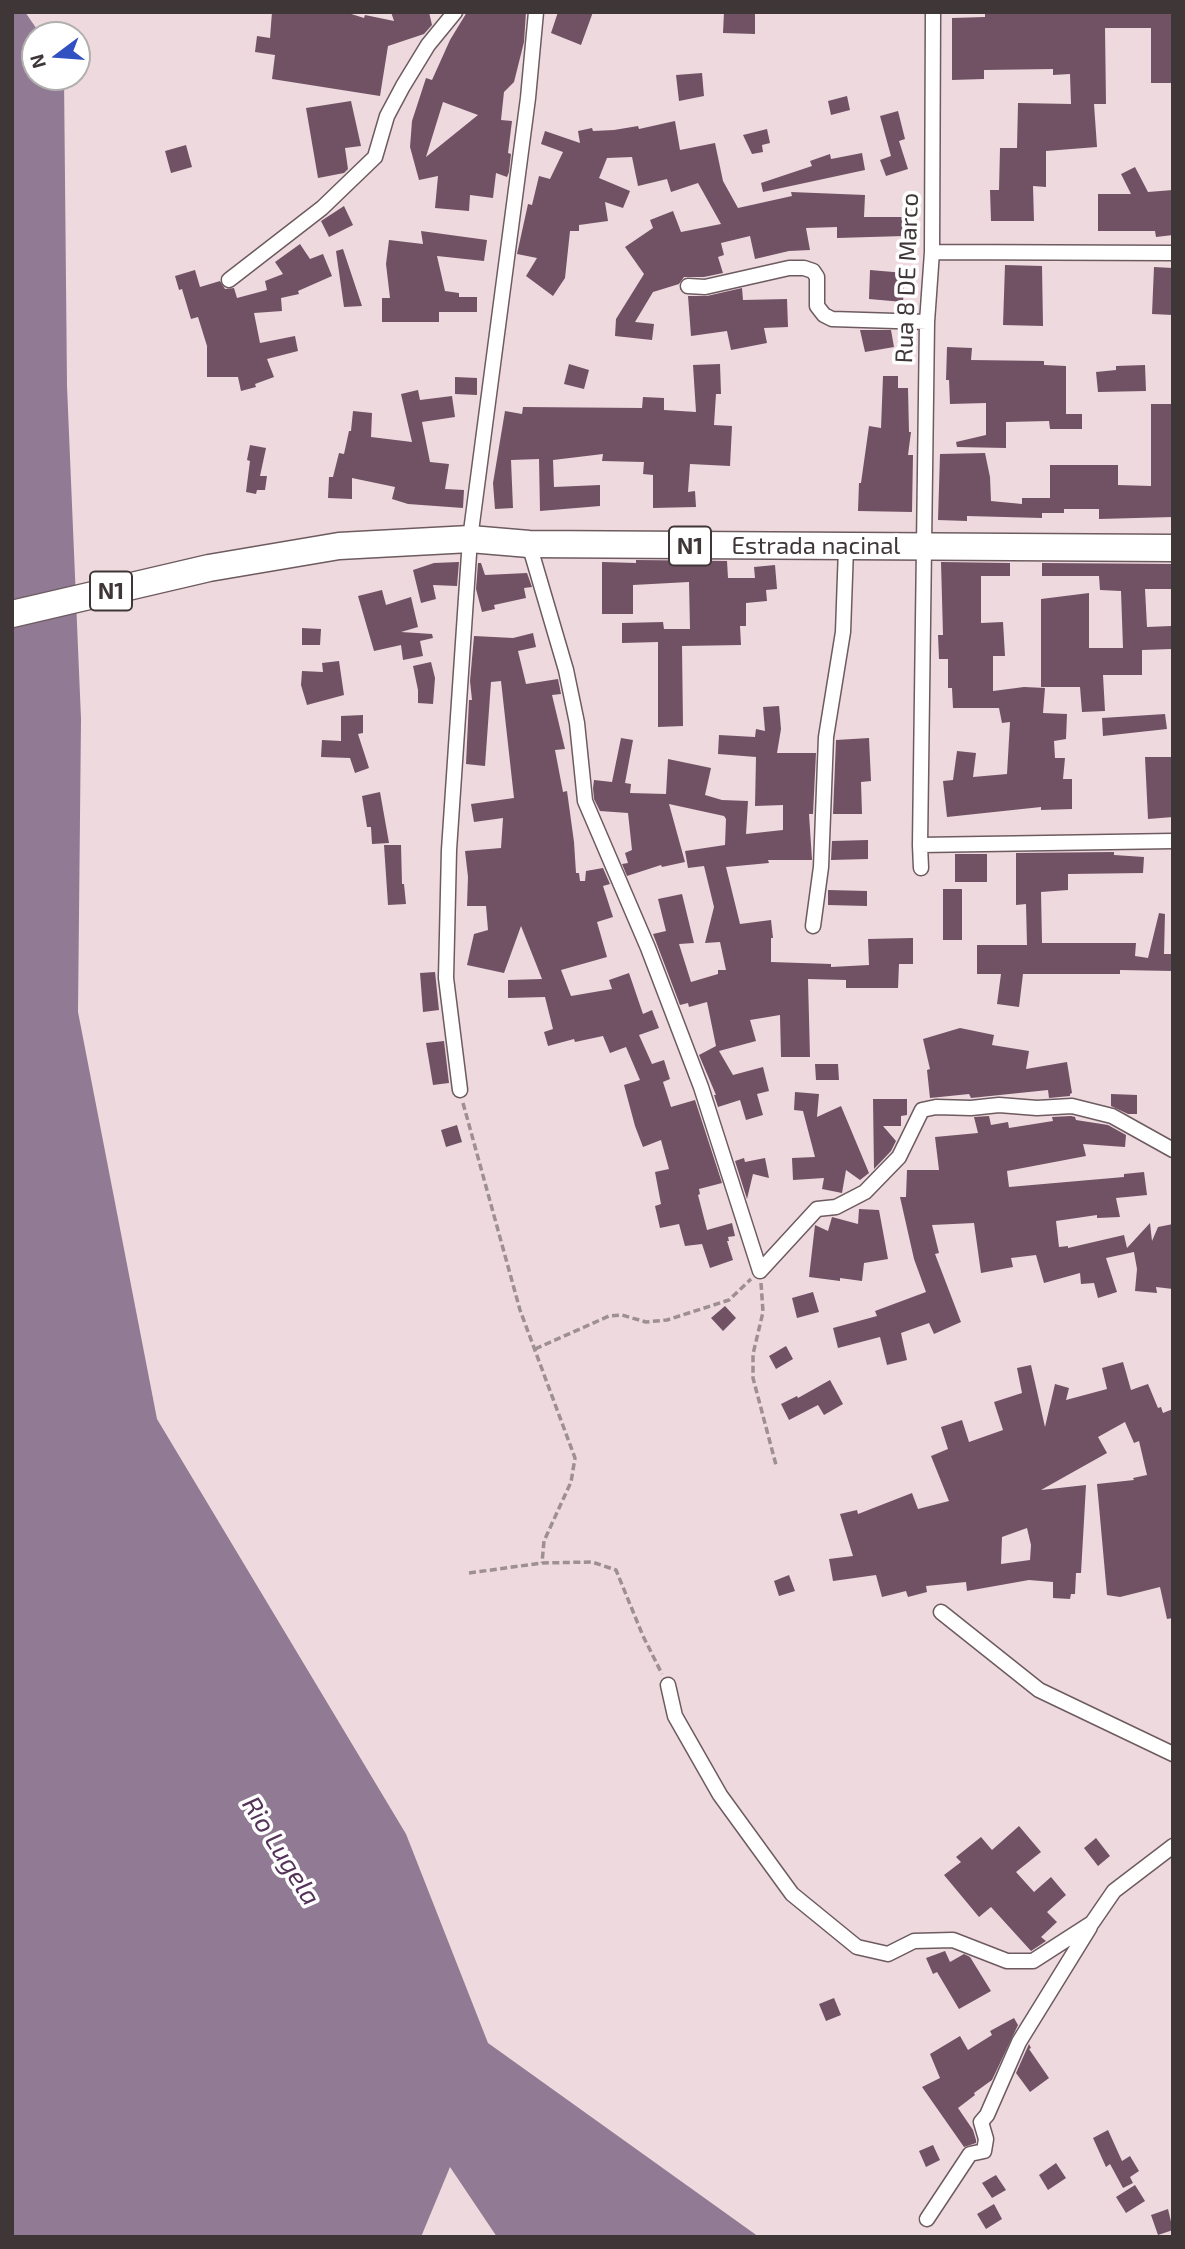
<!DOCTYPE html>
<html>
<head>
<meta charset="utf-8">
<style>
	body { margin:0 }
	#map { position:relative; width:1185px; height:2249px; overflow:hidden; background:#eed9de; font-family:"Exo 2",sans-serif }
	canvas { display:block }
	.frame { position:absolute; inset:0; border:14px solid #3f3638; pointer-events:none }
	.north { position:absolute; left:21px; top:21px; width:70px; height:70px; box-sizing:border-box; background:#fff; border:2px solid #b2afaf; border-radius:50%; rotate:254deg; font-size:19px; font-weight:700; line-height:28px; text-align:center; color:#3f3638 }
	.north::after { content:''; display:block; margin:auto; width:24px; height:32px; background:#3150c1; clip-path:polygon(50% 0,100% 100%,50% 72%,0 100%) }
</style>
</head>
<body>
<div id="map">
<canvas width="1185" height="2249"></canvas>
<div class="frame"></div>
<div class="north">N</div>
</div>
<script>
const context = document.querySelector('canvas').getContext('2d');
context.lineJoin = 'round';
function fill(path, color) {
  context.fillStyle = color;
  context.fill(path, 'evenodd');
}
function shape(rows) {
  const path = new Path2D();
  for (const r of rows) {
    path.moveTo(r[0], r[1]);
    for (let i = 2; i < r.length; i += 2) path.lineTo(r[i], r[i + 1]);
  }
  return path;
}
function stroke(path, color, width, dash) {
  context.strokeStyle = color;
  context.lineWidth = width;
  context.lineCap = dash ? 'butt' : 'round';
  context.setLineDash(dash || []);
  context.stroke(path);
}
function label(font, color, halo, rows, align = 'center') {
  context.font = font + ' "Exo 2",sans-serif';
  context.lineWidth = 7;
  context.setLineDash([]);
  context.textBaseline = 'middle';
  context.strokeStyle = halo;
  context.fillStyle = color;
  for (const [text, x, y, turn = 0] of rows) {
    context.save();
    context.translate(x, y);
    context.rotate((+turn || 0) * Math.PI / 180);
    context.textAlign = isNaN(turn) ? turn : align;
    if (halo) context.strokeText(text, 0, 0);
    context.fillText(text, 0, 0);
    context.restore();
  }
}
fill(shape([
	[12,12,25,12,41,35,35,35,35,77,64,77,67,386,81,719,78,1012,157,1419,406,1834,488,2043,759,2237,497,2237,450,2167,421,2237,12,2237]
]), '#917a93');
fill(shape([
	[272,12,321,14,321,12,345,12,364,18,365,15,394,21,391,12,429,12,432,25,424,34,388,46,380,96,272,79,275,55,255,52,257,36,270,38],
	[467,12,526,12,524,42,514,82,504,92,501,120,512,121,508,153,511,154,509,172,507,177,496,173,493,198,470,195,469,211,435,208,438,176,419,180,410,147,412,121,426,78,432,80,450,40],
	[443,102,478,115,426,157],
	[558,12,593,12,581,45,551,33],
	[724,12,755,12,755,34,723,33],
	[985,12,1173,12,1173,83,1151,83,1151,28,1105,28,1106,104,1094,104,1097,147,1046,151,1046,187,1033,186,1034,221,991,221,990,190,999,190,1000,148,1017,148,1018,103,1071,104,1070,74,1053,75,1053,69,984,70,984,79,952,80,952,18,985,17],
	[702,73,704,96,679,101,676,75],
	[847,96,850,110,831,115,828,101],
	[351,101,361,146,345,148,348,169,344,173,318,178,306,108],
	[898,111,905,139,899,141,908,169,886,176,880,160,891,156,880,116],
	[675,121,680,150,715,143,723,181,738,208,792,196,791,192,865,195,864,217,904,217,904,236,837,238,837,227,806,228,810,250,789,251,755,259,750,236,721,243,724,255,718,257,723,273,704,277,684,277,679,284,653,292,635,322,654,324,652,340,615,336,616,319,644,274,625,247,653,228,650,220,673,211,681,232,721,224,698,183,671,192,667,179,638,186,632,157,607,158,599,178,630,191,623,208,605,202,608,221,579,225,579,231,570,231,565,278,553,296,526,276,537,258,517,254,528,204,532,205,539,176,550,179,563,152,541,144,545,131,580,143,578,131,592,128,593,131,614,130,638,126,639,129],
	[767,129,770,143,762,145,763,152,752,154,743,135],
	[186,145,192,167,171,173,165,151],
	[862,153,865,170,763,192,761,183,812,166,810,161,830,154,831,159],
	[1135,167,1148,192,1173,190,1173,235,1156,237,1155,231,1098,231,1098,194,1131,194,1121,174],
	[344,206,353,225,329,237,321,221],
	[421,231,487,240,484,261,437,256,445,291,459,293,459,297,477,297,477,312,439,312,439,322,382,322,382,298,390,298,386,264,389,240,423,244],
	[300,244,310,259,323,254,332,276,298,291,299,294,281,298,282,311,254,313,260,343,295,336,298,351,267,359,274,377,255,384,256,387,241,391,238,377,207,377,207,346,198,317,191,319,182,289,179,290,175,276,195,270,200,287,220,281,225,289,234,288,237,298,267,290,265,281,283,274,275,262],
	[343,249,362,306,344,307,336,251],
	[1005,265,1042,266,1043,326,1003,325],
	[1154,267,1173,268,1173,315,1152,314],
	[870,270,905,273,903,302,869,299],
	[742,288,743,300,787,299,788,327,764,328,767,343,731,350,727,331,691,336,688,296,707,296],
	[860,330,891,330,894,347,865,352],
	[947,347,972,348,971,360,1044,361,1044,365,1066,366,1066,414,1082,414,1082,429,1050,429,1049,421,1006,422,1006,448,957,447,956,442,986,435,986,403,950,404,949,380,946,380],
	[569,364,589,370,584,389,564,384],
	[720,364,721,394,716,394,714,425,732,426,730,466,690,464,688,492,695,491,696,507,653,508,653,475,643,474,644,462,602,461,603,454,553,460,554,487,600,485,600,506,540,511,539,459,511,460,513,508,495,509,493,483,505,411,522,414,523,407,642,408,643,397,664,398,664,410,696,412,693,365],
	[1145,365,1146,391,1098,392,1096,372,1116,370,1116,366],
	[883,376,898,376,898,388,908,388,909,432,911,432,908,455,913,455,912,512,858,511,859,483,861,483,869,426,881,428],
	[455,377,477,378,477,395,455,394],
	[418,390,420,400,452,396,455,417,422,422,430,462,449,464,445,489,464,490,463,508,408,504,392,499,395,487,352,478,352,499,328,498,329,477,333,477,339,453,344,454,349,431,351,431,353,411,372,413,371,437,412,442,401,394],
	[1151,404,1173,404,1173,517,1099,519,1099,509,1064,509,1064,513,1042,513,1042,518,967,516,967,521,938,520,940,454,985,453,990,477,991,501,1022,504,1022,498,1050,498,1050,465,1118,465,1118,485,1151,486],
	[250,445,266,448,260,476,267,476,265,490,257,490,256,494,246,492,250,461,247,460],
	[636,560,727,561,728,578,755,578,754,567,775,565,777,589,766,590,767,601,746,603,746,626,740,626,741,645,682,646,683,726,658,727,658,642,622,643,622,623,663,622,664,629,690,629,689,582,633,585,633,614,602,614,602,562,636,563],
	[459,562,457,586,433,585,436,599,421,603,413,570,434,563],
	[941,562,1010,563,1010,576,981,576,981,623,1003,622,1005,656,993,656,993,691,1024,687,1045,688,1043,713,1067,714,1066,739,1054,741,1055,758,1065,758,1063,779,1072,779,1072,809,1041,810,1041,807,947,817,943,781,953,780,957,751,976,753,973,777,1007,774,1010,722,1002,723,999,708,953,708,952,688,948,688,948,659,939,659,938,635,943,635],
	[478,563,481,563,485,575,527,573,532,587,524,588,526,598,494,605,495,609,482,612,476,589],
	[1042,563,1173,564,1173,589,1145,589,1147,627,1171,626,1171,649,1142,650,1142,675,1103,675,1105,711,1082,712,1080,687,1041,687,1041,599,1089,593,1089,648,1123,648,1121,591,1100,590,1099,576,1042,576],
	[382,590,386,605,411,597,418,627,401,632,432,634,433,638,420,641,423,656,403,660,401,645,374,651,358,596],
	[302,628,321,629,320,645,302,645],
	[533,633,536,647,518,651,526,684,558,679,561,694,552,695,565,749,555,750,563,792,567,791,574,842,576,873,579,873,580,881,585,881,586,871,603,868,610,884,603,886,613,917,597,922,607,957,561,970,571,996,612,989,609,980,629,973,643,1014,652,1010,659,1028,639,1035,652,1064,664,1060,670,1079,663,1082,671,1107,695,1100,722,1183,699,1189,700,1194,698,1195,707,1230,732,1223,735,1236,728,1237,729,1241,727,1241,733,1260,710,1268,702,1244,685,1246,679,1224,660,1228,655,1206,661,1204,655,1172,669,1169,661,1140,643,1147,635,1126,624,1085,640,1080,626,1047,610,1053,603,1036,575,1042,574,1039,548,1046,544,1032,553,1029,545,997,508,998,508,980,542,979,521,926,504,973,467,965,474,934,488,930,486,906,467,906,468,877,465,851,501,848,503,818,474,822,471,804,514,798,501,681,491,682,485,766,466,764,469,700,472,700,470,681,474,636,513,638],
	[339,661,344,695,307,705,301,685,302,671,323,672,322,663],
	[431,662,435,678,433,704,418,703,418,690,413,666],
	[779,706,781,729,777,753,816,753,813,814,809,814,812,860,768,860,769,863,726,867,740,924,771,920,773,938,771,938,771,962,831,964,831,967,869,965,868,939,913,938,913,964,899,964,898,988,846,988,846,980,808,979,810,1057,781,1057,780,1015,750,1020,756,1041,719,1051,733,1075,763,1067,769,1091,757,1094,763,1115,746,1120,740,1100,718,1107,714,1095,716,1095,699,1055,716,1046,707,1002,689,1007,688,1003,680,1005,653,934,666,931,658,899,682,894,694,943,679,944,691,982,718,974,718,970,726,970,720,942,705,943,714,907,704,866,688,868,685,851,725,845,726,819,724,816,669,804,685,862,662,867,661,865,627,876,622,864,628,863,625,853,632,850,628,813,600,811,594,799,593,788,594,780,612,782,621,738,633,740,625,783,631,784,630,793,666,794,668,759,711,768,705,795,722,800,748,801,746,834,783,830,783,805,755,806,756,757,718,754,719,735,755,737,756,729,765,731,763,707],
	[1165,714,1167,729,1103,736,1102,718],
	[363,715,363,733,358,734,369,768,355,773,350,758,321,757,322,740,341,741,341,716],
	[869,738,871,781,861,782,862,814,833,814,836,740],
	[1145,757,1171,757,1173,817,1148,819],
	[380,792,389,843,372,844,371,827,367,827,362,796],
	[868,840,868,859,831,860,832,841],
	[384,845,401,845,402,884,404,884,406,904,388,905],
	[1114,852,1114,855,1144,857,1143,873,1068,874,1068,890,1041,892,1042,943,1136,943,1135,956,1148,958,1159,913,1165,914,1164,954,1173,954,1173,971,1120,970,1120,974,1023,974,1019,1007,997,1004,1001,974,977,974,977,945,1027,945,1026,904,1016,905,1016,853],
	[955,854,987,854,987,882,955,882],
	[943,889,962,889,962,940,943,940],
	[828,890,867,891,867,906,828,905],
	[435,972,439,1010,423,1012,420,973],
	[960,1028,994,1035,992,1045,1029,1051,1026,1069,1067,1062,1072,1093,1070,1094,1070,1096,1049,1098,1048,1090,971,1098,969,1094,930,1098,927,1070,930,1069,923,1039],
	[444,1041,449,1083,433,1085,426,1043],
	[815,1064,838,1064,839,1080,816,1080],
	[795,1092,819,1094,817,1117,841,1106,869,1173,860,1180,846,1170,842,1193,822,1189,824,1178,793,1180,792,1158,815,1157,803,1111,794,1110],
	[1111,1094,1137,1095,1137,1114,1128,1114,1111,1106],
	[873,1099,907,1099,907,1115,901,1116,901,1126,883,1126,896,1141,891,1151,874,1169],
	[989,1116,991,1125,1008,1122,1009,1128,1053,1121,1052,1117,1071,1116,1075,1117,1076,1120,1108,1125,1126,1135,1125,1147,1083,1144,1086,1156,1007,1171,1009,1187,1124,1177,1124,1174,1144,1172,1147,1195,1116,1198,1120,1217,1097,1218,1097,1215,1056,1221,1059,1247,1068,1246,1068,1248,1124,1235,1127,1248,1150,1223,1152,1241,1158,1227,1173,1224,1171,1269,1173,1269,1173,1289,1156,1287,1157,1293,1135,1291,1137,1269,1134,1252,1106,1258,1117,1292,1098,1298,1094,1283,1081,1284,1080,1273,1044,1283,1036,1255,1011,1258,1013,1267,981,1273,974,1223,932,1225,939,1253,935,1254,961,1322,934,1334,929,1323,901,1333,907,1360,887,1365,880,1337,838,1348,833,1328,877,1316,875,1311,926,1292,914,1259,900,1197,906,1197,907,1170,939,1170,935,1137,978,1133,974,1117],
	[457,1125,462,1142,446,1147,441,1130],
	[744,1158,745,1162,765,1158,769,1178,753,1174,747,1199,735,1161],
	[859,1209,879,1210,888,1259,864,1263,862,1281,840,1278,840,1281,809,1277,815,1225,828,1231,832,1217,858,1224],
	[813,1292,819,1312,797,1318,792,1298],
	[725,1306,736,1318,723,1331,711,1318],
	[786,1346,793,1359,776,1369,769,1356],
	[1123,1362,1131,1390,1148,1384,1158,1408,1161,1407,1163,1413,1173,1409,1173,1618,1167,1619,1160,1587,1120,1597,1107,1595,1097,1484,1134,1480,1133,1478,1147,1475,1139,1441,1134,1443,1125,1422,1098,1437,1107,1453,1041,1490,1086,1485,1081,1573,1076,1573,1075,1594,1071,1594,1070,1599,1053,1598,1053,1582,1029,1580,967,1591,966,1582,926,1586,927,1592,908,1597,906,1591,882,1597,876,1575,833,1581,829,1559,853,1556,840,1514,857,1510,858,1514,912,1493,918,1509,949,1501,931,1456,948,1449,941,1427,962,1420,969,1442,1003,1430,994,1402,1022,1393,1017,1368,1031,1365,1045,1427,1055,1384,1069,1388,1066,1400,1107,1389,1102,1368],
	[1027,1528,1031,1545,1030,1560,1001,1564,1002,1537],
	[830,1380,843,1404,824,1415,818,1405,789,1420,781,1404,797,1396,798,1398],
	[789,1575,795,1591,779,1596,774,1581],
	[1019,1826,1041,1852,1016,1872,1034,1892,1051,1877,1066,1895,1047,1912,1057,1922,1041,1937,1046,1941,1031,1951,991,1907,979,1917,944,1875,961,1862,956,1857,981,1837,992,1850],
	[1096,1838,1110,1856,1098,1866,1084,1848],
	[945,1951,950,1962,964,1954,970,1957,991,1991,959,2009,937,1972,933,1974,926,1958],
	[834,1998,841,2015,826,2021,819,2004],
	[1014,2018,1018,2025,992,2080,974,2093,975,2095,958,2108,973,2130,976,2140,976,2143,964,2147,922,2087,940,2078,930,2054,960,2036,968,2050,992,2035,990,2031],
	[1029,2044,1031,2048,1029,2049,1049,2078,1030,2092,1016,2073],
	[1108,2130,1122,2161,1130,2156,1139,2171,1130,2177,1133,2183,1123,2188,1110,2164,1106,2167,1093,2138],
	[933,2145,940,2160,926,2167,919,2151],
	[1056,2163,1066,2178,1048,2190,1039,2175],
	[996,2175,1006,2190,992,2198,982,2183],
	[1135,2185,1145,2201,1126,2213,1116,2197],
	[994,2204,1002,2219,986,2229,977,2214],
	[1168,2209,1173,2230,1158,2235,1151,2215]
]), '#705264');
const street = shape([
	[933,12,932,252,927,322,920,845,1173,841],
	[932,252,1173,253],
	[229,280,322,208,375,157,387,116,403,86,428,45,455,12],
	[688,286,705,287,789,268,804,268,813,271,817,277,817,306,824,315,832,319,927,322],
	[529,544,566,670,577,723,585,801,648,948,701,1087,760,1271],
	[920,845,921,868],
	[813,926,821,867,826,737,843,632,846,548],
	[460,1090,446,978,449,850,470,539,528,98,536,12],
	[760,1271,817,1209,836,1207,865,1192,899,1157,922,1110,936,1107,971,1108,999,1105,1037,1108,1072,1106,1112,1116,1173,1150],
	[941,1612,1039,1690,1173,1754],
	[668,1685,675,1716,720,1795,792,1894,857,1947,888,1954,914,1941,953,1940,1007,1961,1033,1961,1092,1923,1114,1891,1173,1846],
	[927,2219,970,2154,984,2151,986,2139,981,2122,987,2115,1019,2042,1090,1927]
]);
const highway = shape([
	[12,614,209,568,339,546,470,539,529,544,1173,548]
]);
stroke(street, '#6d5b60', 17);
stroke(highway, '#6d5b60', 29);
stroke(shape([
	[463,1103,520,1310,575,1458,571,1482,544,1541,542,1563],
	[761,1283,763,1312,753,1354,753,1378,776,1465],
	[535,1349,609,1316,622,1315,646,1322,667,1320,729,1300,751,1279],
	[469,1573,542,1563,592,1562,616,1570,643,1636,662,1674]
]), '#9e8f93', 3.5, [7, 3.5]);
stroke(street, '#fff', 14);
stroke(highway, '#fff', 26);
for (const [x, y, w] of [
	[690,546,42],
	[111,591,42]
]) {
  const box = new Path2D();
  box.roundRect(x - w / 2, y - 19.5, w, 39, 5);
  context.fillStyle = '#fff';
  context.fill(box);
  stroke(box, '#3f3638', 2);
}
label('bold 23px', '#3f3638', null, [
	["N1",690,546],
	["N1",111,591]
]);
label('24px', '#3f3638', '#fff', [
	["Rua 8 DE Marco",907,278,-88],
	["Estrada nacinal",816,546]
]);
label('italic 26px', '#553259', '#fff', [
	["Rio Lugela",281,1851,58]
]);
</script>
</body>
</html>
